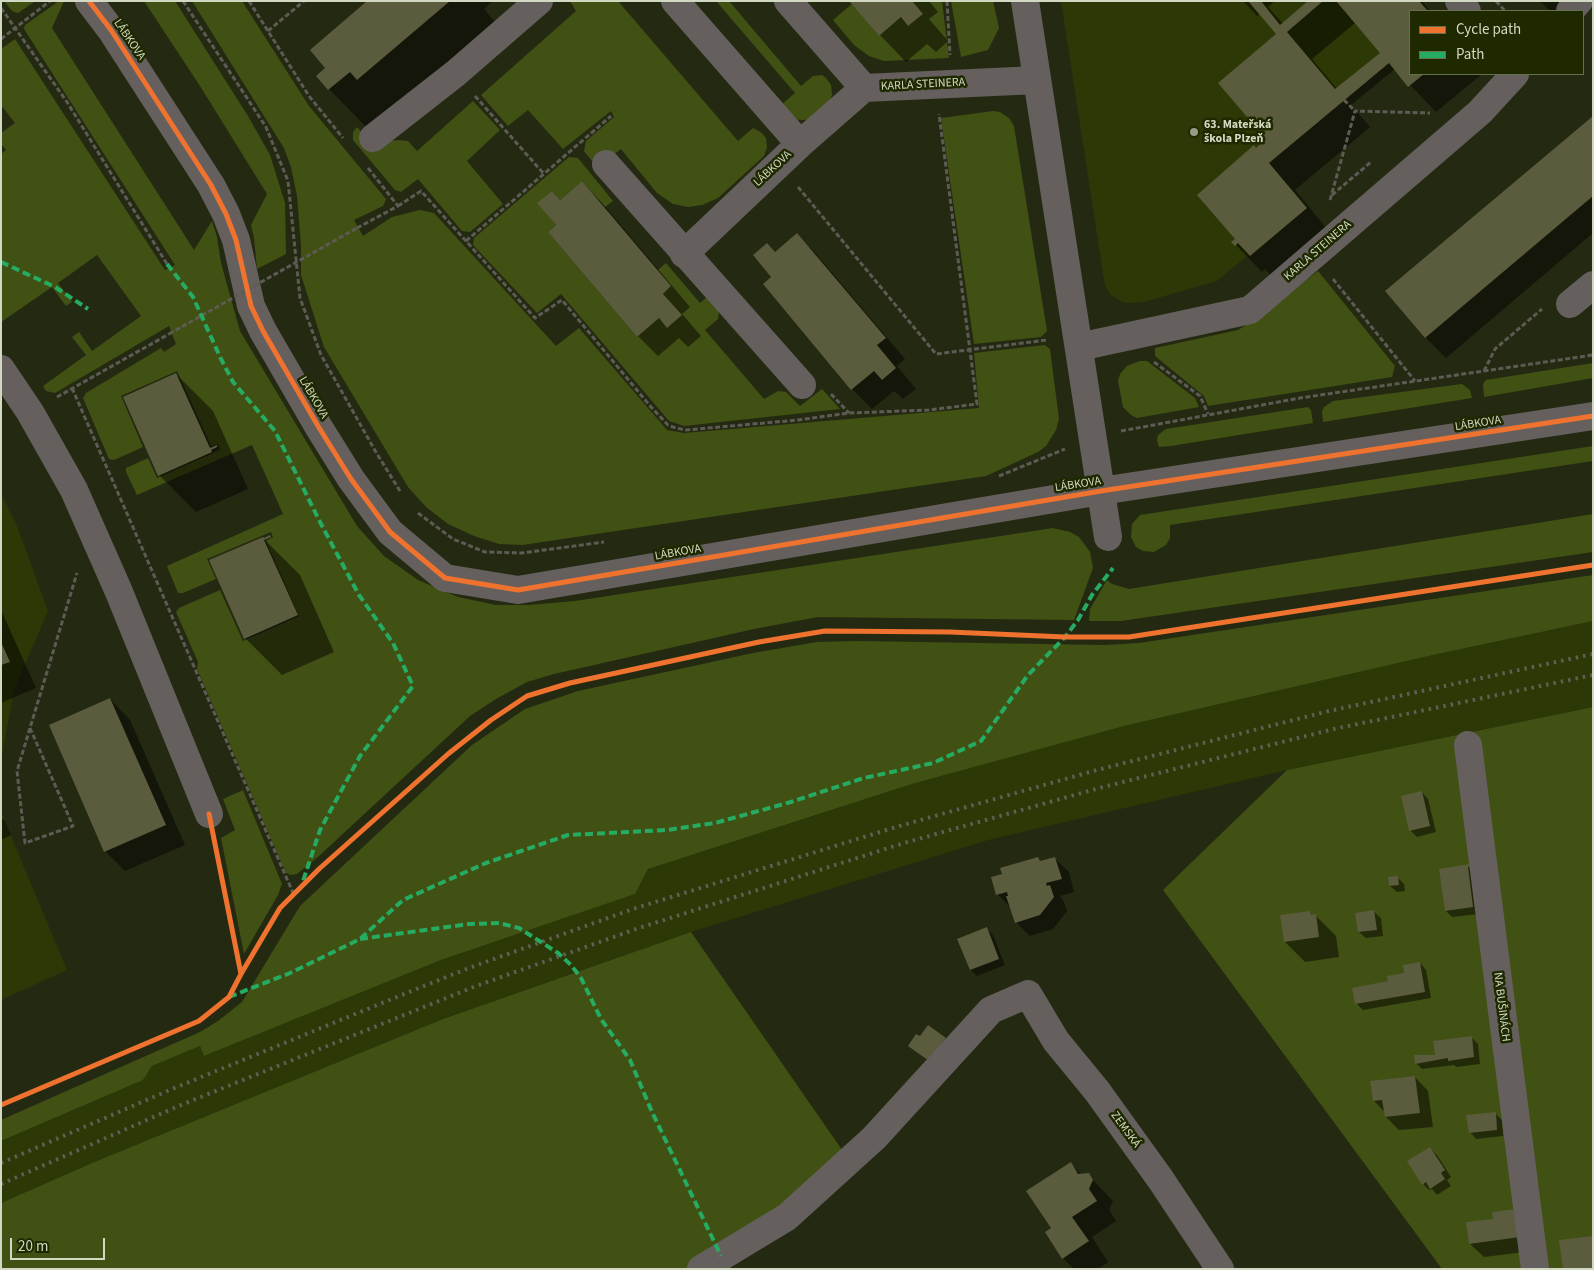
<!DOCTYPE html>
<html>
<head>
<meta charset="utf-8">
<style>
	body { margin:0 }
	#map { position:relative; width:1594px; height:1270px; overflow:hidden; background:#242a12; font-family:"Source Sans 3",sans-serif }
	canvas { display:block }
	.frame { position:absolute; inset:0; border:2px solid #d1d9c2; pointer-events:none }
	.legend { position:absolute; left:1409px; top:10px; width:175px; height:65px; box-sizing:border-box; background:#1f2900; border:1px solid #666f4e; margin:0; padding:6px 9px; list-style:none; font-size:15px; color:#d1d9c2 }
	.legend li { display:flex; align-items:center; gap:10px; height:25px }
	.legend b { width:25px; border:1px solid #666f4e }
	.scale { position:absolute; left:10px; top:1238px; width:95px; height:22px; box-sizing:border-box; border:2px solid #d1d9c2; border-top:0; padding-left:6px; font-size:15px; line-height:18px; white-space:nowrap; color:#d1d9c2; -webkit-text-stroke:4px #1f2900; paint-order:stroke }
</style>
</head>
<body>
<div id="map">
<canvas width="1594" height="1270"></canvas>
<div class="frame"></div>
<ul class="legend">
<li><b style="height:6px;background:#ef722f"></b>Cycle path</li>
<li><b style="height:6px;background:#26ab63"></b>Path</li>
</ul>
<div class="scale">20 m</div>
</div>
<script>
const context = document.querySelector('canvas').getContext('2d');
context.lineJoin = 'round';
function fill(path, color) {
  context.fillStyle = color;
  context.fill(path, 'evenodd');
}
function shape(rows) {
  const path = new Path2D();
  for (const r of rows) {
    path.moveTo(r[0], r[1]);
    for (let i = 2; i < r.length; i += 2) path.lineTo(r[i], r[i + 1]);
  }
  return path;
}
function stroke(path, color, width, dash) {
  context.strokeStyle = color;
  context.lineWidth = width;
  context.lineCap = dash ? 'butt' : 'round';
  context.setLineDash(dash || []);
  context.stroke(path);
}
function label(font, color, halo, rows, align = 'center') {
  context.font = font + ' "Source Sans 3",sans-serif';
  context.lineWidth = 5;
  context.setLineDash([]);
  context.textBaseline = 'middle';
  context.strokeStyle = halo;
  context.fillStyle = color;
  for (const [text, x, y, turn = 0] of rows) {
    context.save();
    context.translate(x, y);
    context.rotate((+turn || 0) * Math.PI / 180);
    context.textAlign = isNaN(turn) ? turn : align;
    if (halo) context.strokeText(text, 0, 0);
    context.fillText(text, 0, 0);
    context.restore();
  }
}
fill(shape([
	[1061,1,1419,1,1428,11,1410,11,1410,74,1424,74,1408,87,1388,63,1269,163,1307,208,1250,256,1248,255,1217,281,1144,302,1125,303,1112,296,1105,286],
	[1,494,17,526,48,611,14,690,1,760],
	[1593,621,1593,707,1287,770,988,840,691,932,443,1019,92,1163,1,1203,1,1141,143,1080,152,1066,200,1046,204,1056,441,960,634,894,648,869,912,784,1128,725,1433,655],
	[1,812,67,970,1,1000]
]), '#2c3805');
fill(shape([
	[4,1,34,1,34,2,18,13,12,11],
	[59,1,64,1,52,28,194,250,212,221,217,237,221,263,240,331,357,526,384,556,418,580,458,597,496,605,529,605,575,601,1053,528,1070,532,1079,537,1090,552,1093,568,1074,620,818,617,754,629,554,674,527,682,496,699,470,716,319,856,297,874,291,875,286,873,197,669,198,662,176,612,179,608,220,590,243,641,299,616,266,541,273,537,271,532,207,559,216,579,183,593,178,593,167,566,283,514,252,445,137,495,126,472,126,468,148,458,157,478,220,450,218,444,211,446,177,371,121,396,143,447,114,460,109,459,83,398,86,393,161,348,164,352,176,344,169,326,55,393,46,391,43,386,86,355,72,337,79,332,92,351,141,316,97,255,58,283,72,302,66,306,52,287,1,322,1,154,6,150,1,144,1,133,15,123,1,105,1,49,15,39,165,270,175,265,24,29,25,25],
	[144,1,175,1,248,116,270,155,285,203,286,254,257,269,254,238,251,225,267,194,200,86],
	[192,1,242,1,309,106,386,199,383,206,354,220,363,236,392,217,420,210,434,213,556,346,579,328,667,430,684,433,979,408,974,353,1045,345,1050,349,1059,419,1056,430,1046,446,1038,452,986,476,522,545,499,544,474,536,448,524,426,507,408,487,324,347,301,275,301,246,297,196,291,167,284,148],
	[570,1,618,1,738,141,753,128,762,133,766,138,767,147,764,156,718,198,702,205,688,207,673,204,657,193,621,149,597,167,584,151,586,141,614,117,611,111,563,149,528,110,508,126,481,95,576,11],
	[716,1,729,1,801,86,813,76,822,75,826,78,831,85,832,95,829,104,812,119,803,120,793,119,781,105,795,93],
	[912,1,942,1,949,58,884,61,869,56,854,45,833,20,852,4,879,36,901,17,908,26,922,15],
	[951,1,993,1,999,28,988,50,961,57],
	[473,101,500,130,467,161,503,204,470,232,462,231,418,179,401,192,395,190,353,140,353,132,357,127,376,150,388,141,399,140,408,141,417,151],
	[993,111,1000,112,1009,118,1014,126,1047,331,1041,337,974,344,941,118],
	[569,157,578,158,613,201,605,207,582,181,560,200,552,191,538,203,556,225,548,232,637,337,659,318,667,327,681,315,663,294,671,286,658,270,666,263,700,303,707,297,719,311,718,319,705,330,764,399,778,391,786,392,800,406,822,389,840,409,684,426,669,421,561,294,537,313,473,245,474,238],
	[1318,271,1395,366,1392,377,1208,406,1204,396,1155,356,1155,348,1238,330,1254,320],
	[1140,361,1147,361,1195,398,1199,407,1137,418,1131,415,1123,407,1118,381,1120,374,1127,366],
	[1593,363,1593,378,1484,397,1483,384,1486,380],
	[1462,384,1470,390,1472,398,1323,422,1322,411,1324,407,1333,401],
	[1308,407,1311,410,1313,423,1171,446,1159,447,1157,440,1158,435,1166,429],
	[1593,446,1593,461,1170,525,1170,538,1166,545,1154,552,1143,551,1136,547,1131,537,1132,524,1140,515],
	[1593,514,1593,552,1121,621,1089,621,1090,609,1107,580,1112,584,1129,589],
	[1593,575,1593,621,1433,655,1128,725,912,784,648,869,635,894,441,960,204,1056,200,1046,152,1066,143,1080,1,1141,1,1120,200,1032,218,1021,242,1002,300,906,472,745,525,709,578,691,753,653,817,642,858,641,1105,645,1139,643],
	[1593,707,1593,1269,1442,1269,1163,890,1287,770],
	[243,790,282,884,278,895,244,954,221,838,235,830,223,799],
	[691,932,849,1160,701,1269,1,1269,1,1203,92,1163,443,1019]
]), '#415013');
fill(shape([
	[369,1,493,1,484,9,509,39,376,137,329,89,327,68],
	[851,1,929,1,938,12,929,19,948,41,936,52,927,44,906,62,880,35],
	[1243,1,1275,1,1268,7,1283,24,1310,1,1422,1,1430,11,1410,11,1410,74,1482,74,1436,112,1395,69,1351,105,1370,127,1295,190,1332,235,1277,282,1265,269,1262,272,1233,242,1236,239,1267,139,1278,34,1260,14,1257,16],
	[1355,23,1381,53,1337,89,1312,59],
	[1540,1,1570,1,1558,11,1550,11],
	[1593,117,1593,233,1446,358,1426,338,1387,291],
	[582,183,602,203,690,307,682,314,701,336,688,347,679,338,658,356,638,336,561,201],
	[797,234,817,255,905,359,897,366,916,389,903,399,894,391,872,409,852,389,773,277,775,253],
	[176,374,213,411,248,489,196,512,159,475],
	[263,538,300,575,334,652,282,675,245,638],
	[1,610,36,688,1,703],
	[110,699,130,720,185,845,125,871,105,851],
	[1422,792,1428,799,1436,832,1417,837,1410,830],
	[1,818,5,821,11,835,1,840],
	[1038,859,1042,862,1055,859,1069,872,1074,892,1060,896,1063,900,1067,911,1053,929,1030,936,1016,922,1011,908,998,895,993,878,1003,875],
	[1468,866,1474,873,1479,914,1452,917,1446,911],
	[1397,877,1404,884,1405,891,1397,892,1390,886],
	[1374,912,1381,918,1383,936,1366,938,1359,932],
	[1310,913,1313,916,1316,916,1336,936,1339,957,1305,962,1285,942],
	[986,928,993,935,1005,965,977,976,971,970],
	[1420,963,1426,970,1431,998,1363,1010,1356,1003,1406,974],
	[1471,1037,1478,1044,1480,1064,1456,1067,1454,1065,1422,1069,1416,1063,1436,1056],
	[920,1038,945,1039,952,1046,936,1067,909,1046],
	[1415,1077,1428,1091,1433,1127,1399,1130,1386,1117,1385,1112,1374,1101],
	[1495,1113,1502,1120,1503,1136,1476,1139,1470,1132],
	[1430,1149,1437,1155,1451,1177,1447,1180,1451,1186,1437,1195,1432,1189,1429,1190,1423,1184],
	[1071,1164,1082,1175,1088,1175,1113,1201,1109,1210,1116,1221,1092,1237,1108,1262,1098,1269,1074,1269,1063,1258,1052,1229],
	[1515,1210,1533,1251,1484,1257,1470,1244,1495,1220]
]), '#0007');
fill(shape([
	[367,1,450,1,357,80,350,72,328,90,316,76,325,68,310,50],
	[849,1,912,1,923,14,908,26,901,17,879,36],
	[1248,1,1261,1,1280,25,1308,1,1323,1,1287,32,1335,89,1380,53,1336,1,1419,1,1428,11,1410,11,1410,74,1424,74,1408,87,1389,63,1269,163,1307,208,1250,256,1238,243,1235,246,1231,242,1235,239,1197,195,1254,145,1256,148,1266,139,1218,83,1276,34],
	[1593,116,1593,196,1425,338,1385,291],
	[582,181,671,286,663,294,682,315,667,328,659,318,637,337,548,232,556,225,537,203,552,191,560,200],
	[797,233,886,338,877,345,896,368,882,380,874,371,851,390,763,284,771,277,753,255,767,243,775,252],
	[176,373,210,448,217,445,217,447,211,450,212,452,158,476,123,397],
	[270,535,271,537,264,540,298,615,244,639,209,560,263,537,264,538],
	[1,642,10,662,1,665],
	[110,698,166,825,104,852,49,725],
	[1422,791,1430,826,1409,831,1401,796],
	[1038,857,1040,861,1055,857,1062,879,1046,883,1047,886,1050,885,1054,897,1040,915,1015,923,1006,896,1008,896,1007,892,996,895,991,877,1002,874,1000,868],
	[1470,864,1468,867,1473,907,1445,911,1439,869],
	[1398,876,1399,885,1389,886,1388,877],
	[1374,910,1377,930,1358,932,1355,913],
	[1310,911,1311,915,1316,914,1319,937,1284,942,1280,915],
	[987,927,999,959,970,970,957,939],
	[1420,962,1425,992,1355,1004,1352,988,1388,981,1387,976,1404,973,1403,965],
	[928,1025,946,1038,929,1061,908,1046,916,1034,920,1036],
	[1472,1036,1474,1057,1448,1061,1448,1058,1415,1064,1414,1055,1435,1055,1433,1041],
	[1415,1076,1420,1113,1385,1117,1382,1100,1373,1101,1370,1081],
	[1496,1112,1497,1130,1469,1133,1466,1115],
	[1430,1147,1445,1170,1441,1173,1445,1179,1430,1189,1426,1182,1422,1185,1407,1161],
	[1071,1162,1078,1174,1089,1173,1093,1180,1089,1189,1097,1201,1072,1217,1089,1241,1062,1259,1045,1232,1051,1228,1026,1191],
	[1516,1209,1520,1237,1469,1244,1466,1222,1493,1219,1492,1212],
	[1593,1236,1593,1269,1563,1269,1559,1240]
]), '#5b5b3d');
stroke(shape([
	[183,1,266,127,288,181,300,298,321,355,377,454,400,491],
	[249,1,309,96,343,138],
	[947,1,950,55],
	[1496,1,1505,11],
	[1,8,67,102,167,264],
	[268,31,304,1],
	[1,39,50,1],
	[475,96,544,174],
	[1344,100,1355,111],
	[798,187,936,354,1047,340],
	[1332,195,1371,162],
	[1330,200,1355,111,1430,113],
	[398,206,421,191,535,318,562,300,651,407,668,425,676,428,686,430,798,420,849,413,929,410,977,404,939,114],
	[357,228,398,206,368,168],
	[466,241,611,116],
	[1333,279,1415,381],
	[1154,362,1200,396,1208,414],
	[1484,371,1495,349,1542,309],
	[72,388,294,895],
	[831,394,849,413],
	[57,397,169,334],
	[1121,431,1300,398,1593,355],
	[999,476,1065,449],
	[418,513,453,539,485,552,522,553,604,542],
	[30,728,73,826,25,843,17,771,30,728,77,573]
]), '#5d5b54', 3, [5, 2.5]);
stroke(shape([
	[89,1,111,30,211,185,226,214,236,240,251,306,263,331,318,426,351,479,390,532,445,578,518,590,1101,491,1593,416],
	[675,1,800,144],
	[788,1,864,88,1037,80],
	[1025,1,1108,537],
	[1459,1,1467,11],
	[1570,11,1579,1],
	[373,138,456,73,539,1],
	[606,164,802,385],
	[684,254,800,144,864,88],
	[1570,304,1593,285],
	[1079,347,1250,310,1480,112,1515,74],
	[1,369,30,412,74,490,119,592,209,814],
	[1468,745,1535,1269],
	[701,1269,787,1217,874,1138,991,1010,1028,994,1056,1041,1097,1091,1161,1180,1220,1269]
]), '#65605e', 28);
stroke(shape([
	[1,1163,172,1089,414,990,469,968,633,909,896,827,1097,770,1329,711,1593,654],
	[1,1184,181,1105,476,986,639,928,904,843,1103,787,1334,729,1593,675]
]), '#605f55', 4, [2.5, 5]);
stroke(shape([
	[169,334,357,228]
]), '#5d5b54', 3, [5, 2.5]);
stroke(shape([
	[1,262,55,287,88,309],
	[167,264,193,297,221,359,233,382,275,431,321,524,359,595,393,643,413,686,360,756,320,830,303,881],
	[360,939,469,924,499,923,519,928,558,953,571,965,581,978,601,1019,630,1060,652,1112,721,1256],
	[229,997,290,973,360,939,403,900,486,863,568,835,667,830,715,823,791,802,864,778,933,763,981,741,1028,675,1065,637,1078,620,1092,595,1113,568]
]), '#26ab63', 4, [8, 4]);
stroke(shape([
	[89,1,111,30,211,185,226,214,236,240,251,306,263,331,318,426,351,479,390,532,445,578,518,590,1101,491,1593,416],
	[209,814,241,974],
	[1,1105,199,1021,229,997,241,974,280,908,319,869,448,754,491,720,527,696,570,683,759,642,825,631,950,632,1065,637,1129,637,1593,565]
]), '#ef722f', 5);
for (const [x, y, r, color] of [
	[1194,132,5,"#949c84"]
]) {
  const dot = new Path2D();
  dot.arc(x, y, r, 0, 2 * Math.PI);
  context.fillStyle = color;
  context.fill(dot);
  stroke(dot, '#1f2900', 2);
}
label('12px', '#d1d9c2', '#1f2900', [
	["LÁBKOVA",129,40,56],
	["KARLA STEINERA",923,85,-3],
	["LÁBKOVA",773,169,-43],
	["KARLA STEINERA",1318,251,-41],
	["LÁBKOVA",313,398,60],
	["LÁBKOVA",1478,424,-9],
	["LÁBKOVA",1078,485,-9],
	["LÁBKOVA",678,553,-10],
	["NA BUŠINÁCH",1501,1007,83],
	["ZEMSKÁ",1125,1130,54]
]);
label('bold 12px', '#d1d9c2', '#1f2900', [
	["63. Mateřská",1204,125],
	["škola Plzeň",1204,139]
], 'left');
</script>
</body>
</html>
